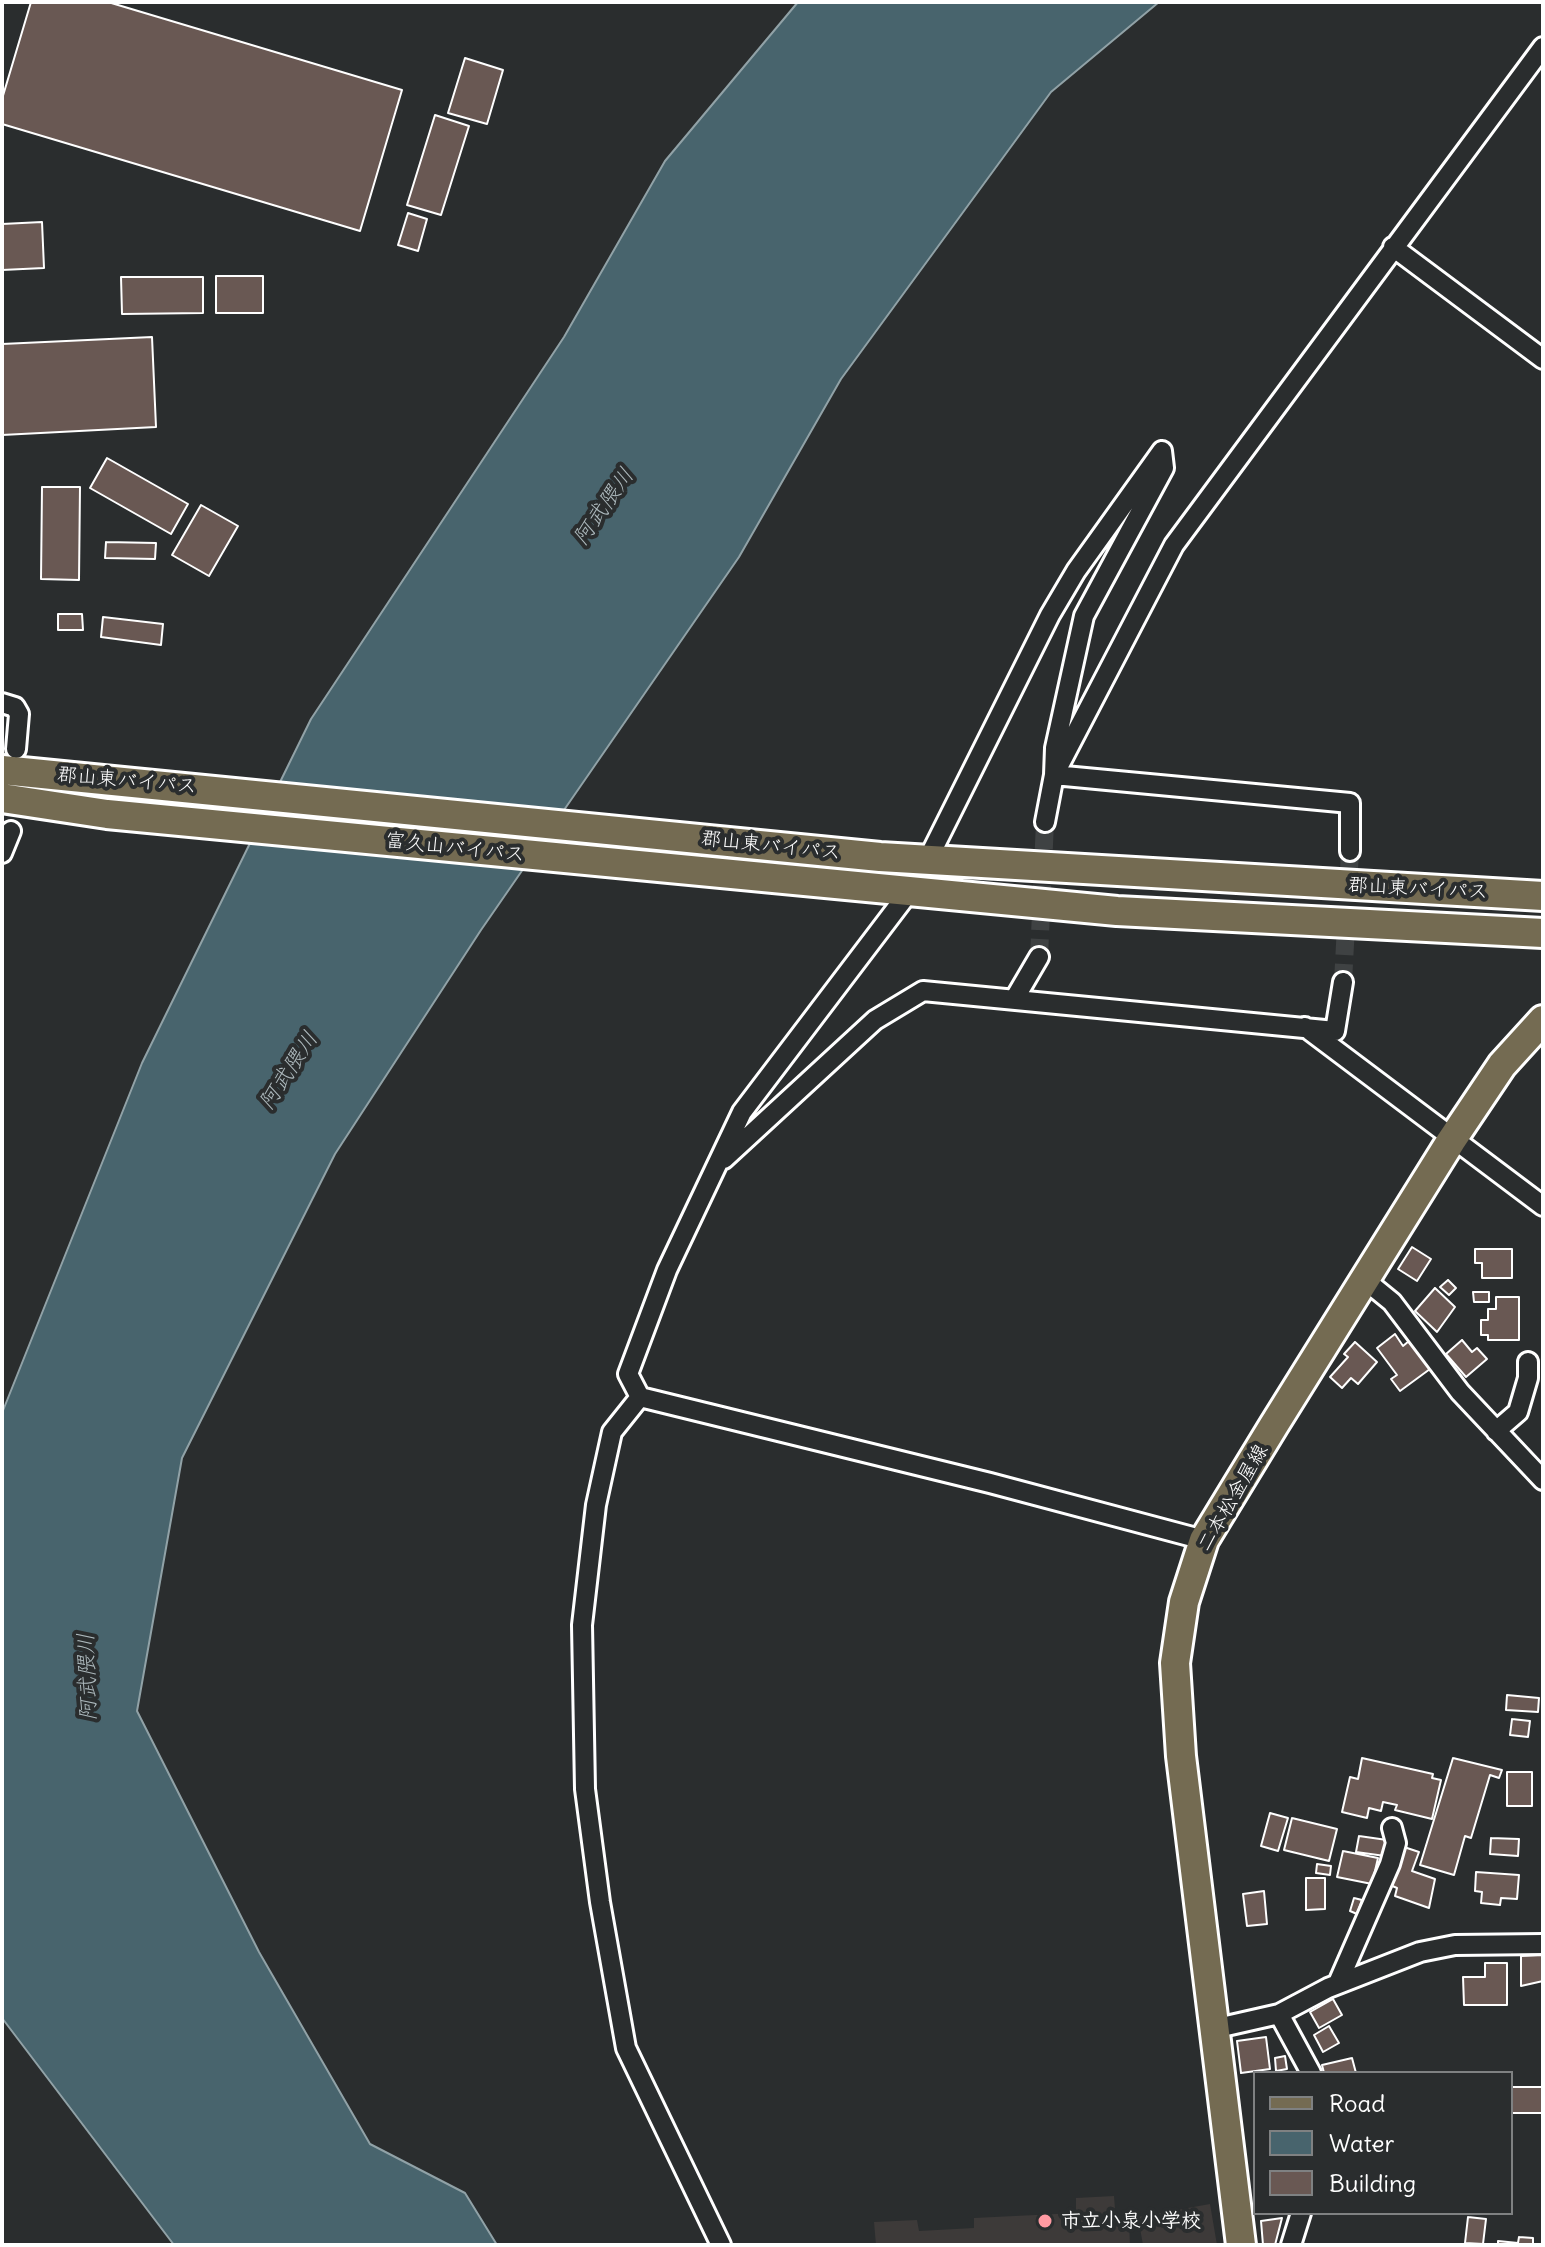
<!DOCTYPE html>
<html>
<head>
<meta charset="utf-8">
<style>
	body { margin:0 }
	#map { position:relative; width:1545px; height:2247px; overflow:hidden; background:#2a2d2e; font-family:Delius,sans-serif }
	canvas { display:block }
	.frame { position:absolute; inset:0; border:4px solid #fff; pointer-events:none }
	.legend { position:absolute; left:1253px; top:2071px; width:260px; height:144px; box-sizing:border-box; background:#2a2d2e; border:2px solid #7f8182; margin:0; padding:10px 14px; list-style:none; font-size:24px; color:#fff }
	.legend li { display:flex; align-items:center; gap:16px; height:40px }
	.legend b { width:40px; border:2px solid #7f8182 }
</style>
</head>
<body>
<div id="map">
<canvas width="1545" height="2247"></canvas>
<div class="frame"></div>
<ul class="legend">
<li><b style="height:10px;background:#746b52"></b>Road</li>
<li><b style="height:22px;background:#48646d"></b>Water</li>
<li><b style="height:22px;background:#695853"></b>Building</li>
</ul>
</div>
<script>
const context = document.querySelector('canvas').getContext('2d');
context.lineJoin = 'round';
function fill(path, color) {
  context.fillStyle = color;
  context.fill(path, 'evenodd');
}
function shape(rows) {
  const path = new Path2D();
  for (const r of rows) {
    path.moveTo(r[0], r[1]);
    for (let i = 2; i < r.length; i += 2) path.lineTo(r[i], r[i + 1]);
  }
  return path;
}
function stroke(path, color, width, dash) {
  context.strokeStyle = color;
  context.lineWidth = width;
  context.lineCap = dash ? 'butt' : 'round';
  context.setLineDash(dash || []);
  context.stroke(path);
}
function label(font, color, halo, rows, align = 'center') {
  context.font = font + ' Delius,"Klee One",sans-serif';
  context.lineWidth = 8;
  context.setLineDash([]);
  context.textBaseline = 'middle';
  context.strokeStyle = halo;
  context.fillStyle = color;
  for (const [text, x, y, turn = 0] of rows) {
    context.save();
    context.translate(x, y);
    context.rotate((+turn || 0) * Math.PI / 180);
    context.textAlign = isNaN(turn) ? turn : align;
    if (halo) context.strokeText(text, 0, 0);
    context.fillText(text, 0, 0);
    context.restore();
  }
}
fill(shape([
	[1114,2196,1116,2222,1129,2222,1130,2245,876,2245,874,2222,917,2220,919,2231,974,2228,974,2218,1076,2213,1076,2198],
	[1210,2204,1217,2245,1143,2245,1138,2217]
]), '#3d3a39');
const water = shape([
	[798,2,1159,2,1051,92,841,379,739,557,481,930,335,1154,182,1458,137,1711,259,1952,370,2144,465,2193,497,2245,174,2245,2,2018,2,1413,142,1063,311,719,564,337,665,161,798,2]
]);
fill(water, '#48646d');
stroke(water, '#91a2a7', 2);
const building = shape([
	[31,2,108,2,402,90,360,231,2,124,2,99,31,2],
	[465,58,503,70,487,124,448,113,465,58],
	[435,115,469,126,441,215,407,205,435,115],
	[408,213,427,219,418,251,398,245,408,213],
	[42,222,44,268,2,270,2,224,42,222],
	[216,276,263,276,263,313,216,313,216,276],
	[121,277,203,277,203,313,122,314,121,277],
	[152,337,156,427,2,435,2,344,152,337],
	[107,458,188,504,171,534,90,488,107,458],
	[42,487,80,487,79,580,41,579,42,487],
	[201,505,238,526,209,576,172,555,201,505],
	[106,542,156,543,155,559,105,558,106,542],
	[58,614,82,614,83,630,58,630,58,614],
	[103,617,163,624,161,645,101,637,103,617],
	[1412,1247,1431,1259,1417,1281,1398,1269,1412,1247],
	[1475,1249,1512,1249,1512,1278,1482,1278,1482,1263,1475,1263,1475,1249],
	[1448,1280,1456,1288,1449,1295,1440,1287,1448,1280],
	[1435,1288,1455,1307,1437,1332,1415,1311,1435,1288],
	[1473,1292,1489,1292,1489,1302,1474,1302,1473,1292],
	[1496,1297,1519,1297,1519,1340,1488,1340,1488,1335,1481,1335,1481,1320,1488,1320,1488,1309,1496,1309,1496,1297],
	[1395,1334,1403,1346,1409,1341,1430,1369,1400,1391,1391,1379,1397,1375,1377,1348,1395,1334],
	[1462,1340,1472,1352,1477,1348,1487,1359,1466,1377,1446,1354,1462,1340],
	[1355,1342,1377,1362,1358,1384,1351,1378,1342,1388,1330,1377,1348,1357,1344,1354,1355,1342],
	[1507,1695,1539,1698,1538,1712,1506,1710,1507,1695],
	[1512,1719,1530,1721,1528,1737,1510,1735,1512,1719],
	[1362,1758,1433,1774,1432,1778,1441,1780,1432,1819,1395,1810,1397,1805,1383,1802,1381,1811,1369,1808,1367,1818,1342,1812,1350,1777,1358,1779,1362,1758],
	[1453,1758,1502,1770,1499,1778,1490,1775,1471,1838,1465,1836,1454,1875,1420,1865,1453,1758],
	[1507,1772,1532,1772,1532,1806,1507,1806,1507,1772],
	[1270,1813,1288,1818,1278,1851,1261,1846,1270,1813],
	[1292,1818,1337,1829,1329,1861,1284,1850,1292,1818],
	[1359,1836,1387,1840,1385,1856,1356,1852,1359,1836],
	[1491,1838,1519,1839,1518,1856,1490,1854,1491,1838],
	[1404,1847,1419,1852,1412,1871,1435,1879,1429,1908,1395,1896,1397,1888,1390,1885,1404,1847],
	[1343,1851,1378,1858,1372,1884,1337,1877,1343,1851],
	[1317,1864,1331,1866,1330,1875,1316,1873,1317,1864],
	[1476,1872,1519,1875,1517,1899,1501,1898,1500,1905,1481,1903,1482,1892,1475,1891,1476,1872],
	[1306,1878,1325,1878,1325,1909,1306,1910,1306,1878],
	[1264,1891,1267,1924,1247,1926,1243,1894,1264,1891],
	[1354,1898,1362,1900,1357,1914,1350,1911,1354,1898],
	[1543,1955,1543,1981,1521,1986,1521,1956,1543,1955],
	[1485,1963,1507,1963,1507,2005,1464,2005,1463,1977,1485,1977,1485,1963],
	[1333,1999,1342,2015,1319,2028,1310,2012,1333,1999],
	[1329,2026,1339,2043,1323,2052,1314,2035,1329,2026],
	[1266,2037,1270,2069,1241,2073,1237,2041,1266,2037],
	[1285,2056,1287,2069,1276,2071,1275,2058,1285,2056],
	[1352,2058,1356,2073,1324,2073,1322,2065,1352,2058],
	[1511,2087,1543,2087,1542,2113,1511,2113,1511,2087],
	[1468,2217,1486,2219,1483,2244,1465,2243,1468,2217],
	[1282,2218,1275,2245,1263,2245,1261,2221,1282,2218],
	[1519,2237,1533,2238,1533,2244,1540,2245,1498,2245,1498,2241,1518,2243,1519,2237]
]);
fill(building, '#695853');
stroke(building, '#fff', 2);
stroke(shape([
	[1039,957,1045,822],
	[1343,982,1350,851]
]), '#3f4243', 18, [18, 9]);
const minor = shape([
	[1393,247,1543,359],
	[2,703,15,707,19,714,16,749],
	[1045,822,1054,775,1055,748,1084,616,1164,468,1162,451],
	[1350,851,1350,803,1054,775,1174,545,1543,47],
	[2,853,11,831],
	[928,859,1050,615,1076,571,1162,451],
	[1015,998,1039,957],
	[1305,1027,1543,1206],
	[724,1159,875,1020,923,991,1335,1031,1343,982],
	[1365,1280,1392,1302,1460,1392,1543,1480],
	[640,1397,990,1483,1204,1540],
	[1496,1431,1518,1412,1528,1378,1528,1362],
	[1338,1983,1390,1864,1396,1843,1392,1828],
	[1279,2014,1311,2073],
	[1213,2029,1279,2014,1328,1988,1420,1952,1455,1945,1543,1944],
	[721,2245,626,2048,600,1902,585,1789,582,1625,596,1505,612,1432,640,1397,628,1374,667,1270,742,1112,909,892],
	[1291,2245,1301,2213]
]);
const primary = shape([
	[1241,2245,1181,1756,1175,1663,1184,1602,1204,1540,1274,1425,1451,1141,1502,1065,1543,1020]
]);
const trunk = shape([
	[2,770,880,857,1543,896],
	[2,798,107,814,1117,911,1543,933]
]);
stroke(minor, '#fff', 24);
stroke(primary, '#fff', 34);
stroke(trunk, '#fff', 34);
stroke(minor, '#2a2d2e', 18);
stroke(primary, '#746b52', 28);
stroke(trunk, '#746b52', 28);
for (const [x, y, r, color] of [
	[1045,2221,8,"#ff9aa2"]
]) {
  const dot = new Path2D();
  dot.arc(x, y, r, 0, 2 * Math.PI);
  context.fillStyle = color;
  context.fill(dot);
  stroke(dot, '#2a2d2e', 3);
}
label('20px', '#fff', '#2a2d2e', [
	["郡山東バイパス",127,781,5],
	["郡山東バイパス",771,846,6],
	["富久山バイパス",455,848,6],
	["郡山東バイパス",1418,889,3],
	["二本松金屋線",1233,1498,-60]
]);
label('bold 20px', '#fff', '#2a2d2e', [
	["市立小泉小学校",1061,2221]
], 'left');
label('italic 22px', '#adb9bd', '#2a2d2e', [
	["阿武隈川",604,507,-55],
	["阿武隈川",289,1071,-57],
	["阿武隈川",88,1677,-92]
]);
</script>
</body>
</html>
